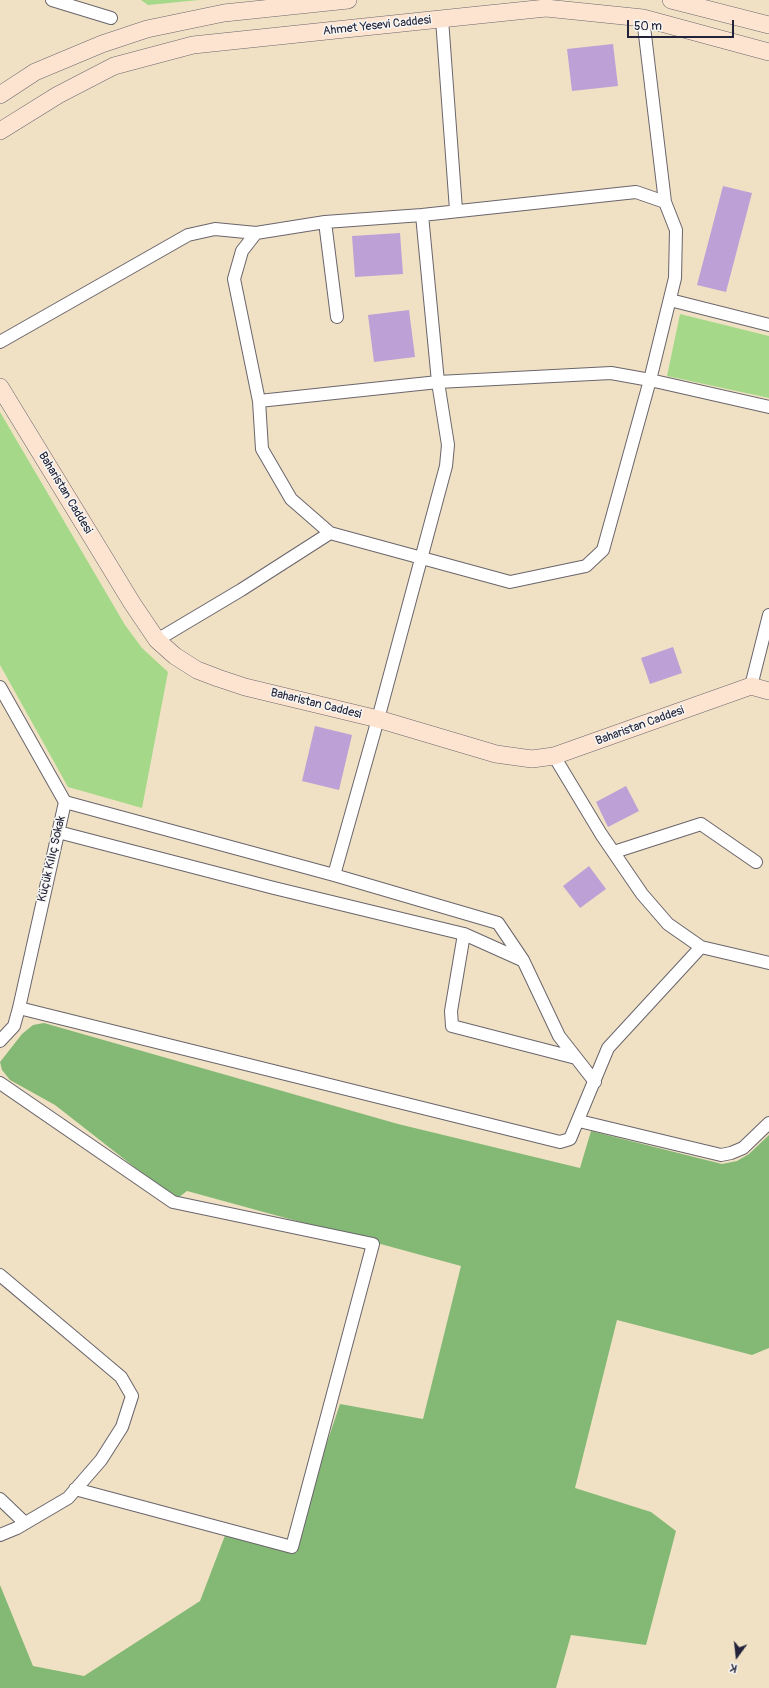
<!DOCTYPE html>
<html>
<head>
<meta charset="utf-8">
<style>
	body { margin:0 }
	#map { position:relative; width:769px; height:1688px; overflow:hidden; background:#f0e1c5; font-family:Pangolin,sans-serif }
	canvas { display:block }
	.north { position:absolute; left:717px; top:1636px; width:40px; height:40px; -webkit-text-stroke:3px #f6f6f2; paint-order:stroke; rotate:195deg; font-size:11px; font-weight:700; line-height:16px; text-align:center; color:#22223b }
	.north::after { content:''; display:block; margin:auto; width:14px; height:18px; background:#22223b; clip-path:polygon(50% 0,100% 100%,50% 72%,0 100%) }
	.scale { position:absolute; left:627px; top:20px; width:107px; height:18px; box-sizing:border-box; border:2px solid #22223b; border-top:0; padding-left:5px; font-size:12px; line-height:14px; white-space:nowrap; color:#22223b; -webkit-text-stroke:3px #f6f6f2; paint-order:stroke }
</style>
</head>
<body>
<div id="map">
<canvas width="769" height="1688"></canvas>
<div class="north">K</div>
<div class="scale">50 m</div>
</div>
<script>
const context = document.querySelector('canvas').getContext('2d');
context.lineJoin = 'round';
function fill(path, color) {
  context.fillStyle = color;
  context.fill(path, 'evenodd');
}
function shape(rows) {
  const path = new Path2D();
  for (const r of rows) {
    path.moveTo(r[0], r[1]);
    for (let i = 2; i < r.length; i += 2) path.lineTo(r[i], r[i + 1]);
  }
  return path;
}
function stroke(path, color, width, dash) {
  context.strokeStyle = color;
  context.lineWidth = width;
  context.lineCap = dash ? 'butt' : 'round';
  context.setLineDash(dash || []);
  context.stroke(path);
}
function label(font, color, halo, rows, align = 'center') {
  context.font = font + ' Pangolin,sans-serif';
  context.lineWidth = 3;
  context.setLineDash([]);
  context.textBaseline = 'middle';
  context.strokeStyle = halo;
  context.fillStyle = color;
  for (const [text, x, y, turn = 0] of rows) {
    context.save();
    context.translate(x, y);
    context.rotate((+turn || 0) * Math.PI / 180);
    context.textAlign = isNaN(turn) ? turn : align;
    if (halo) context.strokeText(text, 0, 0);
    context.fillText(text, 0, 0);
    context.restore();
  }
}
fill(shape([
	[141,0,199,0,148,5],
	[680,314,769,336,769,398,667,376],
	[0,412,125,625,142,648,168,672,142,808,68,787,0,665]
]), '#a5d989');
fill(shape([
	[44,1023,398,1124,580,1168,591,1131,722,1164,737,1161,749,1154,769,1135,769,1348,752,1355,617,1320,575,1488,651,1512,676,1531,646,1645,571,1635,556,1688,0,1688,0,1585,33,1666,84,1676,200,1601,229,1525,293,1543,340,1404,423,1419,461,1266,187,1191,178,1198,169,1195,156,1184,55,1105,10,1080,2,1070,0,1062,22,1034,33,1025]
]), '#84b975');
fill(shape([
	[613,44,618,86,572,91,567,49],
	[723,186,752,193,726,292,697,285],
	[400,233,403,274,355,277,352,236],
	[409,310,415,357,374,362,368,315],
	[673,647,682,673,650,684,641,658],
	[315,726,352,735,339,790,302,781],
	[626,786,639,811,608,827,596,802],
	[589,866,606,889,580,908,563,886]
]), '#bda0d5');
const street = shape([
	[52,0,111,18],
	[643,18,665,202],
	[442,19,456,210],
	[325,222,337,317],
	[670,300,769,325],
	[0,342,188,235,215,229,256,233],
	[259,401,262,449,291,499,330,533,510,582,586,566,603,550,650,380,769,407],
	[157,640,241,590,330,533],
	[751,686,769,615],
	[0,687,65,802,19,1008,14,1026,0,1041],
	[554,756,601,834,642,894,668,924,701,947],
	[65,802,334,875,498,923,523,960,559,1036,595,1082],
	[58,832,274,888,464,934,522,960],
	[614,852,701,824,756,862],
	[334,875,378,719,446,466,448,445,438,382,422,215,325,222,256,233,242,251,234,279,259,401,438,382,611,373,650,380,675,278,676,230,665,202,636,192,422,215],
	[464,934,451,1011,452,1026,576,1058],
	[19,1008,560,1142,570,1139,608,1048,701,947,769,963],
	[0,1083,173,1202,373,1244,292,1547,75,1489],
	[579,1121,721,1155,731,1153,743,1148,769,1123],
	[0,1275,121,1377,132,1396,122,1427,101,1460,68,1498,17,1528,0,1535],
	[0,1499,25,1523]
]);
const secondary = shape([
	[671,0,769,25],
	[0,95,35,72,102,44,147,29,224,13,348,0],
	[0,131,58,95,114,66,193,45,469,16,546,8,643,18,769,52],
	[0,387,132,603,157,640,175,656,197,670,218,678,245,687,378,719,496,754,532,759,554,756,751,686,769,691]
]);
stroke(street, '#6a656b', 14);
stroke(secondary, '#6a656b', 18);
stroke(street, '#fff', 12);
stroke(secondary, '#fde4d1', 17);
label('12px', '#22223b', '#f6f6f2', [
	["Ahmet Yesevi Caddesi",377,26,-6],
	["Baharistan Caddesi",65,493,59],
	["Baharistan Caddesi",316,704,14],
	["Baharistan Caddesi",640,726,-20],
	["Küçük Kılıç Sokak",52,859,-77]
]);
</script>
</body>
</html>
